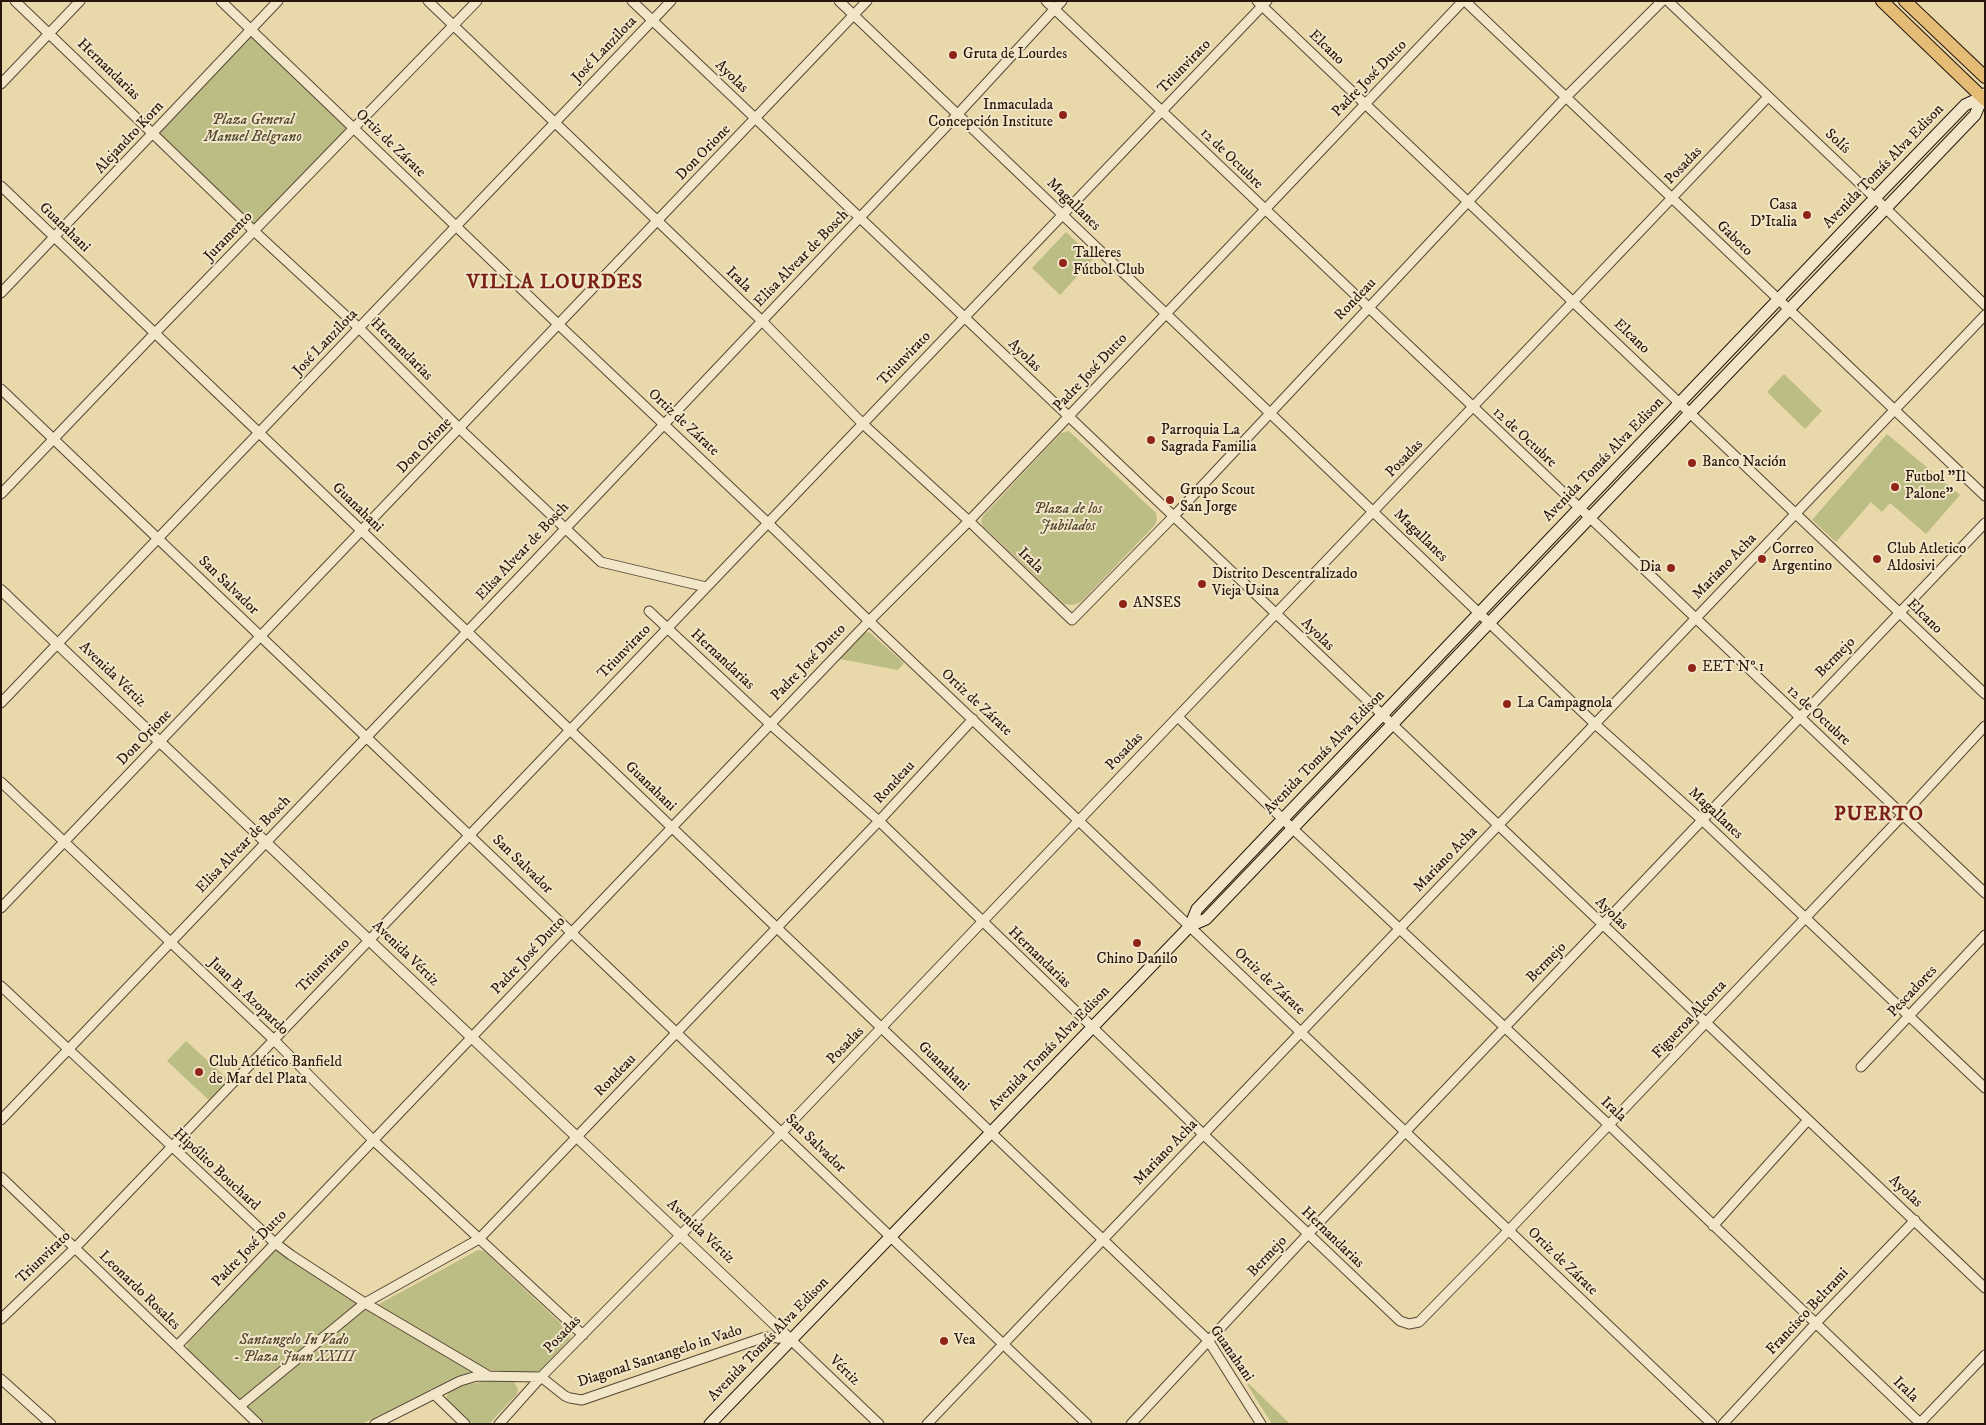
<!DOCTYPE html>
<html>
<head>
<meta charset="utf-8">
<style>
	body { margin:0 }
	#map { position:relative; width:1986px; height:1425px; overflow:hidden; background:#e9d8aa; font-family:"IM FELL DW Pica",serif }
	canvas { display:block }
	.frame { position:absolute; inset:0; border:2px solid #28160d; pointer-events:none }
</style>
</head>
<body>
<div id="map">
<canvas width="1986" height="1425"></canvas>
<div class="frame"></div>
</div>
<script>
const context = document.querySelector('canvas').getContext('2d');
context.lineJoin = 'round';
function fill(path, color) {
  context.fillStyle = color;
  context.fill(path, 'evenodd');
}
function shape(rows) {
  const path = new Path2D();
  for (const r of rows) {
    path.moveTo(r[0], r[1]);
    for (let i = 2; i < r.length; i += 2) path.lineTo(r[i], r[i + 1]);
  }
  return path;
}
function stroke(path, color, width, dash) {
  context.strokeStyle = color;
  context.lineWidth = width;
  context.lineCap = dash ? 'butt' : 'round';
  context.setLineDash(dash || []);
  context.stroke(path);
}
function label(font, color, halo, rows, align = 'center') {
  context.font = font + ' "IM FELL DW Pica",serif';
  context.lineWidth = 4;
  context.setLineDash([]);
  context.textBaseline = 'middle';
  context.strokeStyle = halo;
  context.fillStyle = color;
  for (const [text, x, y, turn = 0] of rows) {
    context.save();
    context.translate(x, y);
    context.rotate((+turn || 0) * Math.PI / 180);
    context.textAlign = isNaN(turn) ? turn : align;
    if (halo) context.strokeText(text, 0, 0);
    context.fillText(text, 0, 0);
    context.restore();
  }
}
fill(shape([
	[251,30,353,127,254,231,154,133],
	[1066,232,1094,258,1060,295,1032,268],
	[1784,374,1822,411,1805,429,1767,392],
	[1069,431,1156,513,1157,519,1155,525,1081,602,1073,605,1064,604,983,526,981,521,983,516,1061,433],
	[1887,434,1960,495,1926,534,1890,503,1882,512,1871,502,1836,542,1812,520],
	[869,632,904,663,898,670,840,659,864,633],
	[186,1041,231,1082,212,1103,167,1061],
	[478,1250,484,1251,571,1333,570,1339,540,1371,531,1373,489,1370,468,1373,455,1377,362,1424,266,1424,187,1349,188,1343,274,1251,280,1252,368,1310],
	[1243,1378,1290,1424,1272,1424],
	[490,1380,514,1382,518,1389,517,1394,489,1424,472,1424,446,1399,448,1393,461,1386]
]), '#bcbd85');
const minor = shape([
	[15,1,254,231,359,328,460,429,601,562,706,587],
	[221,1,559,325,768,523,869,621,1712,1424],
	[428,1,762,321,863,424,969,521,1072,620,1173,517,1566,97,1662,1],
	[632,1,1985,1288],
	[839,1,1594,723,1702,820,1985,1088],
	[1046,1,1985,893],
	[1257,1,1985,694],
	[1465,1,1985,496],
	[1668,1,1875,198,1985,305],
	[1,84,80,1],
	[1,186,1208,1340,1261,1424],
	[1,293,278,1],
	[1,389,1087,1424],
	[1,494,155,333,477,1],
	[649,611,770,724,879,821,1203,1134,1400,1321,1409,1324,1419,1322,1509,1230,1903,815,1985,726],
	[1,703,671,1],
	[1178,717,1292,828,1609,1125,1921,1424],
	[1,782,273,1039,373,1140,583,1335],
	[1,908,867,1],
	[1,986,275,1243,291,1255,365,1303,487,1375],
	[1861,1067,1985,935],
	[1,1120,528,568,958,114,1062,1],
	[1,1177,258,1424],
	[1713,1226,1808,1120],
	[1,1319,74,1249,1267,1],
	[177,1346,869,621,969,521,1068,417,1463,1],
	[1,1379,51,1424],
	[434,1394,465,1424],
	[240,1406,365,1303,479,1239,879,821,973,719],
	[1920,1423,1985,1355],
	[375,1424,460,1381,477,1376,541,1377,565,1396,570,1398,582,1400,765,1337,790,1339,879,1424],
	[499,1424,541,1377,782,1132,1768,97],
	[927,1424,1985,315],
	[1131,1424,1308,1234,1985,523],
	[1723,1424,1816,1323,1915,1220]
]);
const tertiary = shape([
	[1,590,160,742,790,1339]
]);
const secondary = shape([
	[1190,926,1206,919,1975,115,1984,94],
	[710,1424,1190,926,1197,909,1875,198,1965,105,1982,97]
]);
const primary = shape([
	[1882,1,1985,100],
	[1905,1,1985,77]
]);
stroke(minor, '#584634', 11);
stroke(tertiary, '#584634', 12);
stroke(secondary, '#28160d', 13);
stroke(primary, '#28160d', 14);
stroke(minor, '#f1e6c8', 9);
stroke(tertiary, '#f1e6c8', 10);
stroke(secondary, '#f1e6c8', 11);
stroke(primary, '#e4bc75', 12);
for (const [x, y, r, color] of [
	[953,55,5,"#8f2418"],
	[1063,115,5,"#8f2418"],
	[1807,215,5,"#8f2418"],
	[1063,263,5,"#8f2418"],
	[1151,440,5,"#8f2418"],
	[1692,463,5,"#8f2418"],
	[1895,487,5,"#8f2418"],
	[1170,500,5,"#8f2418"],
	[1762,559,5,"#8f2418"],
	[1877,559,5,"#8f2418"],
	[1671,568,5,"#8f2418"],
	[1202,584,5,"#8f2418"],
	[1123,604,5,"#8f2418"],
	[1692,668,5,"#8f2418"],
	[1507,704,5,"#8f2418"],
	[1137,943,5,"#8f2418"],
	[199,1072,5,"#8f2418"],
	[944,1341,5,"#8f2418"]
]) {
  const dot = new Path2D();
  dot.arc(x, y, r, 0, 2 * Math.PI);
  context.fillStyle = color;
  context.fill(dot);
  stroke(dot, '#f1e6c8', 2);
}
label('15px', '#28160d', '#f1e6c8', [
	["Elcano",1326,48,44],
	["José Lanzilota",605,50,-46],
	["Triunvirato",1185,67,-46],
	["Hernandarias",108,70,44],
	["Ayolas",731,77,44],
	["Padre José Dutto",1370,79,-46],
	["Alejandro Korn",130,138,-47],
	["Solís",1837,142,43],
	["Ortiz de Zárate",390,144,44],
	["Don Orione",704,153,-46],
	["12 de Octubre",1231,159,44],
	["Posadas",1684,166,-46],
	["Avenida Tomás Alva Edison",1884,167,-46],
	["Magallanes",1073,205,44],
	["Guanahani",64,228,44],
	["Juramento",229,237,-46],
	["Gaboto",1734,239,44],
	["Elisa Alvear de Bosch",802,259,-46],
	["Irala",738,280,44],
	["Rondeau",1356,300,-46],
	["Elcano",1631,337,43],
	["José Lanzilota",326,343,-46],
	["Hernandarias",401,350,45],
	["Ayolas",1024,356,44],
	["Triunvirato",905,359,-46],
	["Padre José Dutto",1091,373,-47],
	["Ortiz de Zárate",683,423,43],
	["12 de Octubre",1524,438,43],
	["Don Orione",425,446,-46],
	["Posadas",1405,459,-46],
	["Avenida Tomás Alva Edison",1604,460,-46],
	["Guanahani",357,508,44],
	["Magallanes",1420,536,44],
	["Elisa Alvear de Bosch",523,552,-47],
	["Irala",1030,561,44],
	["Mariano Acha",1725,567,-46],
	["San Salvador",228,586,44],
	["Elcano",1924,617,44],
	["Ayolas",1317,635,44],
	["Triunvirato",625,652,-46],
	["Bermejo",1836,658,-46],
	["Hernandarias",722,660,43],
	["Padre José Dutto",809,663,-46],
	["Avenida Vértiz",112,675,44],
	["Ortiz de Zárate",976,703,43],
	["12 de Octubre",1818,716,43],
	["Don Orione",145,738,-46],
	["Posadas",1125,752,-46],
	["Avenida Tomás Alva Edison",1325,753,-46],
	["Rondeau",895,783,-47],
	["Guanahani",650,787,44],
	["Magallanes",1715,814,43],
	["Elisa Alvear de Bosch",244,845,-46],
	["Mariano Acha",1446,860,-46],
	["San Salvador",522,865,44],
	["Ayolas",1611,914,44],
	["Avenida Vértiz",405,954,44],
	["Padre José Dutto",529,956,-47],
	["Hernandarias",1039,958,44],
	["Bermejo",1547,963,-46],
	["Triunvirato",324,966,-46],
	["Ortiz de Zárate",1269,982,43],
	["Pescadores",1913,992,-47],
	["Juan B. Azopardo",248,997,44],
	["Figueroa Alcorta",1690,1020,-47],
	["Posadas",846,1046,-46],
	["Avenida Tomás Alva Edison",1050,1049,-46],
	["Guanahani",943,1067,44],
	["Rondeau",616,1076,-46],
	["Irala",1613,1110,43],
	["San Salvador",815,1144,44],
	["Mariano Acha",1166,1153,-46],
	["Hipólito Bouchard",216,1170,43],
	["Ayolas",1905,1192,43],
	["Avenida Vértiz",700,1232,43],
	["Hernandarias",1332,1238,44],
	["Padre José Dutto",250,1249,-46],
	["Bermejo",1268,1257,-47],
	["Triunvirato",44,1258,-44],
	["Ortiz de Zárate",1562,1262,44],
	["Leonardo Rosales",139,1291,44],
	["Francisco Beltrami",1808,1312,-47],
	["Posadas",563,1335,-46],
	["Avenida Tomás Alva Edison",769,1340,-46],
	["Guanahani",1231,1354,55],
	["Diagonal Santangelo in Vado",660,1357,-18],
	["Vértiz",844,1371,44],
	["Irala",1905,1390,44]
]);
label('15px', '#28160d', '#f1e6c8', [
	["Gruta de Lourdes",963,55],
	["Inmaculada",1053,106,"right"],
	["Concepción Institute",1053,123,"right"],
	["Casa",1797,206,"right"],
	["D'Italia",1797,223,"right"],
	["Talleres",1073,254],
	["Fútbol Club",1073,271],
	["Parroquia La",1161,431],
	["Sagrada Familia",1161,448],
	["Banco Nación",1702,463],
	["Futbol \"Il",1905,478],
	["Palone\"",1905,495],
	["Grupo Scout",1180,491],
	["San Jorge",1180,508],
	["Correo",1772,550],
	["Argentino",1772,567],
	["Club Atletico",1887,550],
	["Aldosivi",1887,567],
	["Dia",1661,568,"right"],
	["Distrito Descentralizado",1212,575],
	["Vieja Usina",1212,592],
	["ANSES",1133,604],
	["EET Nº 1",1702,668],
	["La Campagnola",1517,704],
	["Chino Danilo",1137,960,"center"],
	["Club Atlético Banfield",209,1063],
	["de Mar del Plata",209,1080],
	["Vea",954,1341]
], 'left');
label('italic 15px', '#544831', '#f1e6c8', [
	["Plaza General",253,121],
	["Manuel Belgrano",253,138],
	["Plaza de los",1068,510],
	["Jubilados",1068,527],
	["Santangelo In Vado",294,1341],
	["- Plaza Juan XXIII",294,1358]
]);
context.letterSpacing = '1px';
label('bold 20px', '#7a1f14', '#f1e6c8', [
	["VILLA LOURDES",555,284],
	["PUERTO",1879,816]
]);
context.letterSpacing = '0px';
</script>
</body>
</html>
